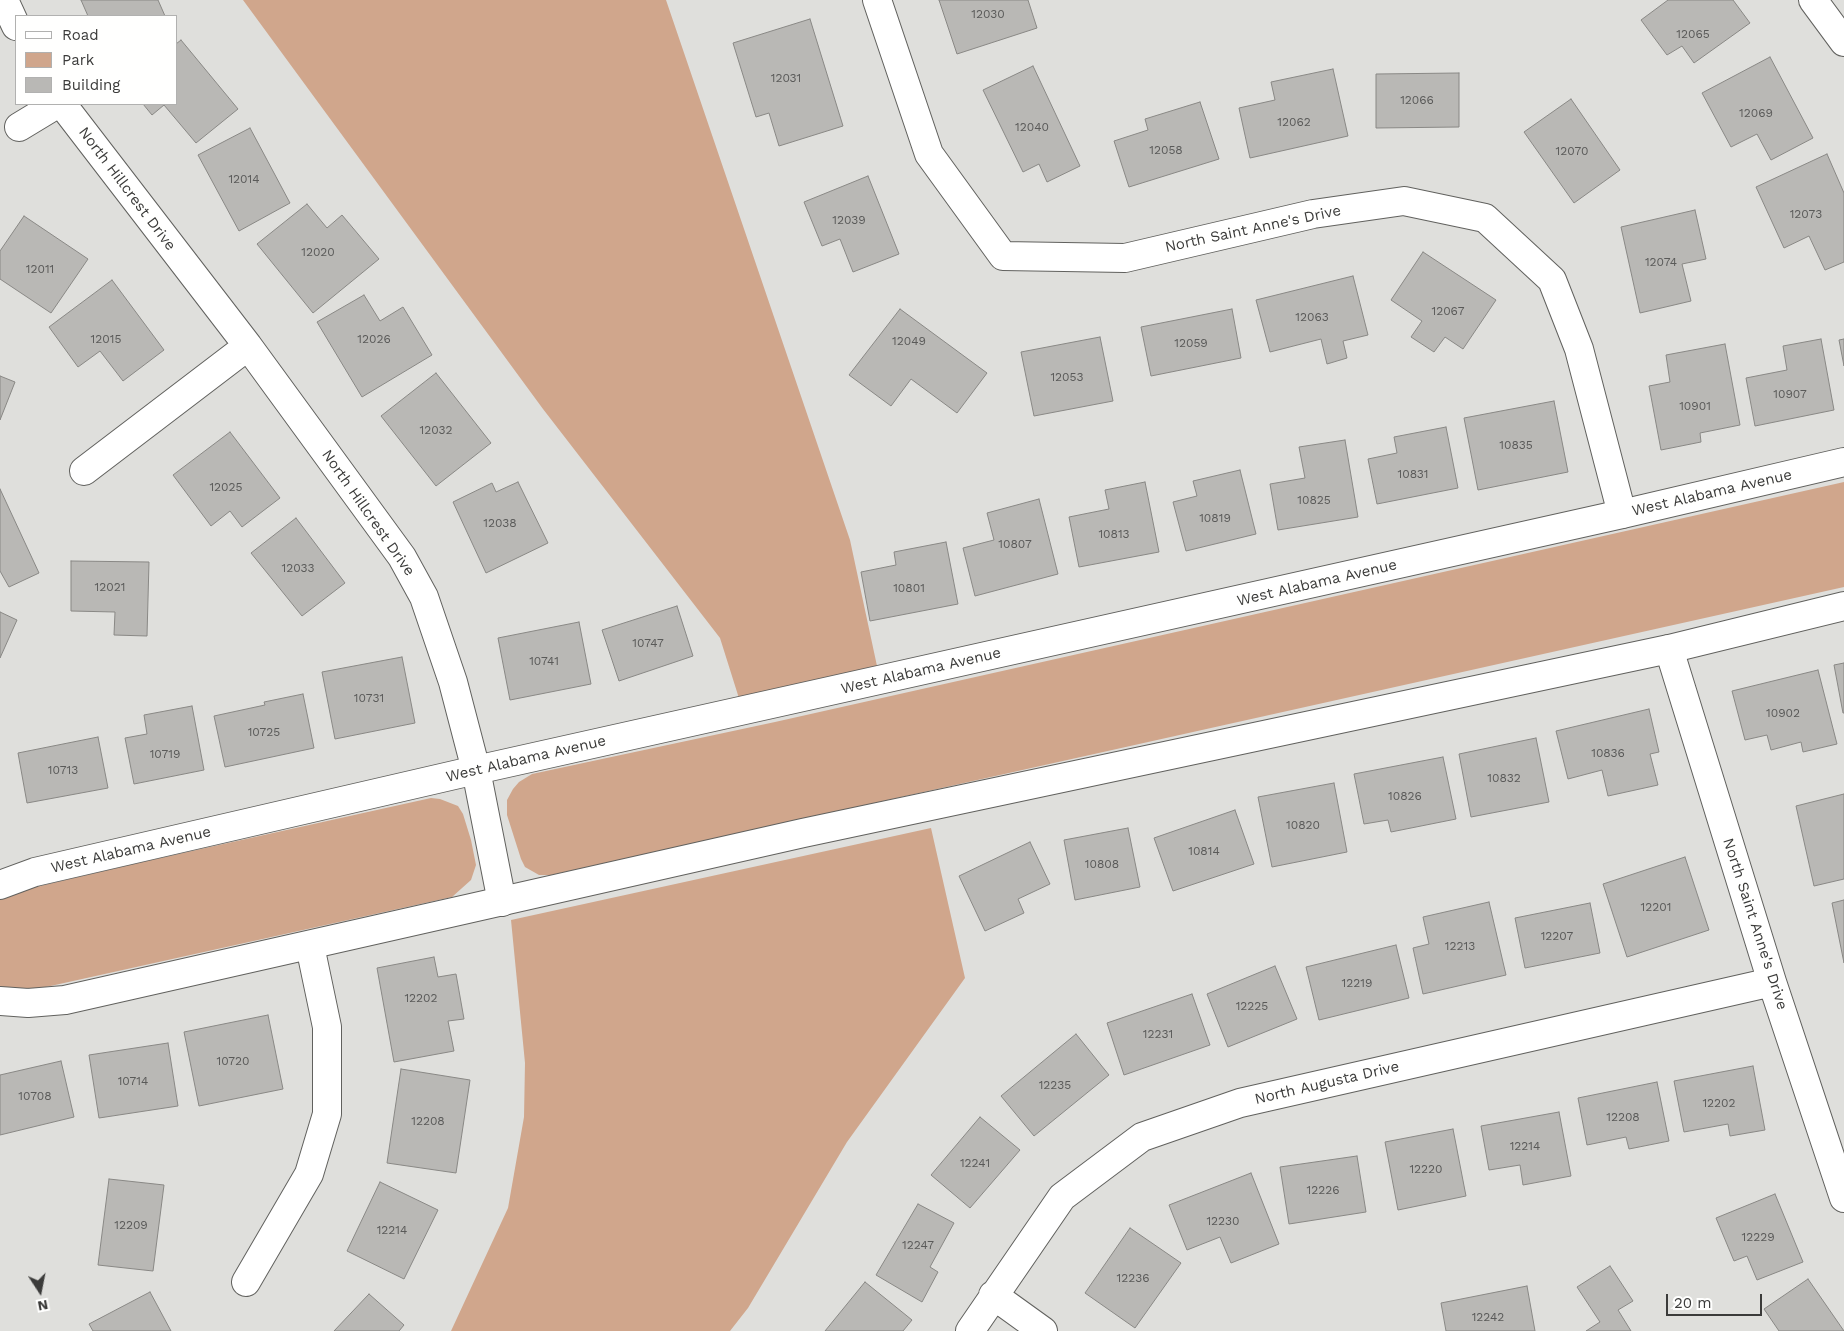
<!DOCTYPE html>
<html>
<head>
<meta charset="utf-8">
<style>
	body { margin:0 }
	#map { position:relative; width:1844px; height:1331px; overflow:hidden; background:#dfdfdc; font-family:"Work Sans",sans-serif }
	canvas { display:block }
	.legend { position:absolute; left:15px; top:15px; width:162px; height:90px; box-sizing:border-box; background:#fffffe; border:1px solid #b1b1b0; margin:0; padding:6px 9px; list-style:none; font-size:15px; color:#3b3b3a }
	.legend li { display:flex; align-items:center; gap:10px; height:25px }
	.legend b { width:25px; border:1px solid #b1b1b0 }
	.north { position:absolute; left:15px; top:1266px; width:50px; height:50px; -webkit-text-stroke:4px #fffffe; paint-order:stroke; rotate:169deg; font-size:14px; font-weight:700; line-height:20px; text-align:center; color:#3b3b3a }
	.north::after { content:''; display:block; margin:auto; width:18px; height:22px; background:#3b3b3a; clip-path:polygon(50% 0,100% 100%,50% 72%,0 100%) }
	.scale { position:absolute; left:1666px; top:1294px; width:96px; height:22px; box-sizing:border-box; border:2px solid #3b3b3a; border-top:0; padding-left:6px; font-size:15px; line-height:18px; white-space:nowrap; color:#3b3b3a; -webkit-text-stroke:4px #fffffe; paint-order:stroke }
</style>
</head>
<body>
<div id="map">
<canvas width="1844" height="1331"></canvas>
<ul class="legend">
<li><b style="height:6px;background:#fff"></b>Road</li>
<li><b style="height:14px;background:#d0a68c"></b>Park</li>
<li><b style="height:14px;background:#b9b8b5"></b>Building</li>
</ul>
<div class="north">N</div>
<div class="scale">20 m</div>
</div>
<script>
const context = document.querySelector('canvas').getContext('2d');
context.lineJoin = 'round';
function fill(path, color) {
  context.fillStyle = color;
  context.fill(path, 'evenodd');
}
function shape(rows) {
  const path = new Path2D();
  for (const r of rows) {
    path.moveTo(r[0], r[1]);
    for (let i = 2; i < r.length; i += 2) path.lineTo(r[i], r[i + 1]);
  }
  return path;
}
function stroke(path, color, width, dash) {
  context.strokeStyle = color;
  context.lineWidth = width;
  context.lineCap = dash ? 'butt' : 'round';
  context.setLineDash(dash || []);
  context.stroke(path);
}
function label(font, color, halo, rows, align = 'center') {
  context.font = font + ' "Work Sans",sans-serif';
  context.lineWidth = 4.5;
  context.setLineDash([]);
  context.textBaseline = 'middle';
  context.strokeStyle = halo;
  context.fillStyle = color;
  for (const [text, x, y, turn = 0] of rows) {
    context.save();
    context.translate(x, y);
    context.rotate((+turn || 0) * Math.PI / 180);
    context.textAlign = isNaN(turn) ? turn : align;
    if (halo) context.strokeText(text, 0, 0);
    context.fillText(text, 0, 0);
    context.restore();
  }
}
fill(shape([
	[243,0,666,0,850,540,880,680,743,711,720,638,543,409],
	[1844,482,1844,587,551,875,539,875,525,867,521,859,507,815,507,800,513,789,519,782,532,774,775,722],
	[431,798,440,799,458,806,463,814,471,840,476,865,471,880,452,897,37,989,12,991,0,989,0,898,27,889,133,864],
	[931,828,965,978,847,1142,748,1308,730,1331,451,1331,508,1208,524,1117,525,1063,511,920]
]), '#d0a68c');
const building = shape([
	[81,0,158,0,165,16,88,16,81,0],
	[939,0,1028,0,1037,28,957,54,939,0],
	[1668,0,1733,0,1750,23,1694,63,1682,46,1667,55,1641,20,1668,0],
	[810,19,843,126,779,146,769,113,756,117,733,43,810,19],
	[181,40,238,109,196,143,164,105,152,115,143,104,176,104,176,44,181,40],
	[1770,57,1813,138,1771,160,1757,134,1731,147,1702,93,1770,57],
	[1033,66,1080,166,1047,182,1039,164,1023,172,983,90,1033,66],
	[1333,69,1348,136,1250,158,1239,108,1275,100,1271,82,1333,69],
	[1459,73,1459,127,1376,128,1376,74,1459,73],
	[1571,99,1620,170,1574,203,1524,132,1571,99],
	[1200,102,1219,159,1129,187,1114,141,1148,130,1145,119,1200,102],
	[250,128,290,203,239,231,198,155,250,128],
	[1827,154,1844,193,1844,262,1825,270,1809,236,1784,248,1756,187,1827,154],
	[868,176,899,254,853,272,840,239,822,246,804,202,868,176],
	[307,204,327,228,342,215,379,259,313,313,257,244,307,204],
	[1695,210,1706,259,1682,264,1691,301,1640,313,1621,227,1695,210],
	[24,216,88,259,51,313,0,279,0,251,24,216],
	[1423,252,1496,300,1463,349,1445,337,1434,352,1411,337,1422,321,1391,300,1423,252],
	[1353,276,1368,335,1343,341,1347,358,1327,364,1321,339,1270,352,1256,300,1353,276],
	[112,280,164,350,123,381,100,351,78,367,49,327,112,280],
	[364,295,380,321,403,307,432,355,362,397,317,322,364,295],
	[900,309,987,373,957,413,911,379,891,406,849,375,900,309],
	[1232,309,1241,358,1151,376,1141,327,1232,309],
	[1100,337,1113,401,1034,416,1021,352,1100,337],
	[1821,339,1834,410,1755,426,1746,378,1787,370,1783,346,1821,339],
	[1844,339,1844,366,1839,340,1844,339],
	[1725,344,1740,425,1700,433,1701,442,1661,450,1649,386,1670,382,1666,355,1725,344],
	[436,373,491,443,436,486,381,416,436,373],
	[0,376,15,382,0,420,0,376],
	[1554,401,1568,472,1478,490,1464,418,1554,401],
	[1446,427,1458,488,1377,504,1368,459,1397,453,1394,437,1446,427],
	[230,432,280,498,242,527,230,511,211,526,173,475,230,432],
	[1345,440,1358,517,1278,530,1270,484,1305,478,1299,447,1345,440],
	[1240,470,1256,534,1186,551,1173,502,1197,496,1193,481,1240,470],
	[518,482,548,543,486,573,453,502,492,483,496,492,518,482],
	[1145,482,1159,552,1079,567,1069,517,1109,509,1105,490,1145,482],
	[0,489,39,573,9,587,0,571,0,489],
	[1039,499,1058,574,975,596,963,548,994,540,987,513,1039,499],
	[296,518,345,583,302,616,251,553,296,518],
	[946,542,958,604,870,621,861,572,896,565,894,552,946,542],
	[71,561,149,562,147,636,114,635,115,612,71,611,71,561],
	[677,606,693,656,619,681,602,630,677,606],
	[0,612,17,620,0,658,0,612],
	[579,622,591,684,510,700,498,638,579,622],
	[402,657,415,723,335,739,322,672,402,657],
	[1844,663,1844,713,1843,713,1834,665,1844,663],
	[1818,670,1837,744,1803,752,1801,742,1771,750,1767,735,1745,740,1732,691,1818,670],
	[303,694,314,748,225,767,214,716,265,705,264,702,303,694],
	[192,706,204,770,134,784,125,738,147,734,144,715,192,706],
	[1649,709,1659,752,1650,754,1658,785,1608,796,1602,770,1568,779,1556,731,1649,709],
	[98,737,108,788,27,803,18,753,98,737],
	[1536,738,1549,802,1471,817,1459,754,1536,738],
	[1443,757,1456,819,1391,832,1388,820,1364,824,1354,774,1443,757],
	[1334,783,1347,852,1272,867,1258,797,1334,783],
	[1844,794,1844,879,1814,886,1796,806,1844,794],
	[1235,810,1254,864,1173,891,1154,838,1235,810],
	[1128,828,1140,887,1075,900,1064,840,1128,828],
	[1030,842,1050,884,1018,899,1024,913,985,931,959,876,1030,842],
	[1685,857,1709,930,1627,957,1603,884,1685,857],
	[1844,900,1844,963,1832,903,1844,900],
	[1489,902,1506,975,1423,994,1413,948,1429,944,1423,917,1489,902],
	[1590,903,1600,953,1525,968,1515,918,1590,903],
	[1396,945,1409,998,1319,1020,1306,967,1396,945],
	[434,957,438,977,456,974,464,1019,448,1021,454,1051,394,1062,377,968,434,957],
	[1275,966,1297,1019,1228,1047,1207,994,1275,966],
	[1192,994,1210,1045,1124,1075,1107,1023,1192,994],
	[268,1015,283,1089,199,1106,184,1032,268,1015],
	[1076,1034,1109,1075,1034,1136,1001,1096,1076,1034],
	[168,1043,178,1106,99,1118,89,1055,168,1043],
	[61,1061,74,1117,0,1135,0,1075,61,1061],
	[1753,1066,1765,1130,1730,1136,1728,1124,1684,1132,1674,1081,1753,1066],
	[401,1069,470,1080,456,1173,387,1163,401,1069],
	[1657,1082,1669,1141,1629,1149,1626,1137,1587,1145,1578,1098,1657,1082],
	[1559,1112,1571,1176,1523,1185,1520,1165,1489,1170,1481,1126,1559,1112],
	[980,1117,1020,1150,970,1208,931,1175,980,1117],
	[1453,1129,1466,1196,1398,1210,1385,1142,1453,1129],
	[1357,1156,1366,1212,1289,1224,1280,1167,1357,1156],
	[1251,1173,1279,1244,1231,1263,1220,1237,1187,1250,1169,1205,1251,1173],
	[109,1179,164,1185,153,1271,98,1265,109,1179],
	[380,1182,438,1210,404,1279,347,1251,380,1182],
	[1775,1194,1803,1262,1757,1280,1747,1256,1734,1261,1716,1218,1775,1194],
	[918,1204,954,1223,930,1267,938,1272,922,1302,876,1275,918,1204],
	[1130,1228,1181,1263,1135,1328,1085,1293,1130,1228],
	[1610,1266,1633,1301,1618,1310,1631,1331,1586,1331,1600,1322,1577,1287,1610,1266],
	[1808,1279,1844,1331,1779,1331,1764,1309,1808,1279],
	[865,1282,912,1320,903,1331,825,1331,865,1282],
	[1527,1286,1535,1331,1446,1331,1441,1303,1527,1286],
	[150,1292,171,1331,93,1331,89,1324,150,1292],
	[369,1294,404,1325,399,1331,334,1331,369,1294]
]);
fill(building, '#b9b8b5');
stroke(building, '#898885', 1);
const minor = shape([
	[4,0,16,26],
	[877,0,929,154,1003,256,1125,258,1313,214,1404,201,1485,218,1552,280,1579,349,1622,514],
	[1813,0,1844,42],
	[62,104,248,346,402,557,424,597,453,682,476,770,502,902],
	[19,127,57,104],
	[84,471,248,346],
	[1669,649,1772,982,1844,1198],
	[246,1282,309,1174,327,1114,327,1027,310,946],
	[993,1295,1043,1331],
	[970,1331,1062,1197,1142,1137,1240,1103,1772,982]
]);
const tertiary = shape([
	[0,885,35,872,476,770,1622,514,1844,462],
	[0,1001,28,1003,65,1000,803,833,1669,649,1844,606]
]);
stroke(minor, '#61615e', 30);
stroke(tertiary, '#61615e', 30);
stroke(minor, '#fff', 28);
stroke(tertiary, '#fff', 28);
label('12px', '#5a5a59', null, [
	["12030",988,14],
	["12065",1693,34],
	["12031",786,78],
	["12066",1417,100],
	["12069",1756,113],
	["12062",1294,122],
	["12040",1032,127],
	["12058",1166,150],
	["12070",1572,151],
	["12014",244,179],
	["12073",1806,214],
	["12039",849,220],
	["12020",318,252],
	["12074",1661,262],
	["12011",40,269],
	["12067",1448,311],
	["12063",1312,317],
	["12015",106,339],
	["12026",374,339],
	["12049",909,341],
	["12059",1191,343],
	["12053",1067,377],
	["10907",1790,394],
	["10901",1695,406],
	["12032",436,430],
	["10835",1516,445],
	["10831",1413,474],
	["12025",226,487],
	["10825",1314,500],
	["10819",1215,518],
	["12038",500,523],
	["10813",1114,534],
	["10807",1015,544],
	["12033",298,568],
	["12021",110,587],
	["10801",909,588],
	["10747",648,643],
	["10741",544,661],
	["10731",369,698],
	["10902",1783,713],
	["10725",264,732],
	["10836",1608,753],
	["10719",165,754],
	["10713",63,770],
	["10832",1504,778],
	["10826",1405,796],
	["10820",1303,825],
	["10814",1204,851],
	["10808",1102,864],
	["12201",1656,907],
	["12207",1557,936],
	["12213",1460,946],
	["12219",1357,983],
	["12202",421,998],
	["12225",1252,1006],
	["12231",1158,1034],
	["10720",233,1061],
	["10714",133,1081],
	["12235",1055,1085],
	["10708",35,1096],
	["12202",1719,1103],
	["12208",1623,1117],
	["12208",428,1121],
	["12214",1525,1146],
	["12241",975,1163],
	["12220",1426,1169],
	["12226",1323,1190],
	["12230",1223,1221],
	["12209",131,1225],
	["12214",392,1230],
	["12229",1758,1237],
	["12247",918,1245],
	["12236",1133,1278],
	["12242",1488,1317]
]);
label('15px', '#3b3b3a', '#fffffe', [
	["North Hillcrest Drive",127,189,53],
	["North Saint Anne's Drive",1253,229,-12],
	["West Alabama Avenue",1712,493,-13],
	["North Hillcrest Drive",368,513,55],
	["West Alabama Avenue",1317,583,-13],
	["West Alabama Avenue",921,671,-13],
	["West Alabama Avenue",526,759,-13],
	["West Alabama Avenue",131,850,-13],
	["North Saint Anne's Drive",1755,924,72],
	["North Augusta Drive",1327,1083,-13]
]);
</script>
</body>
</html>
